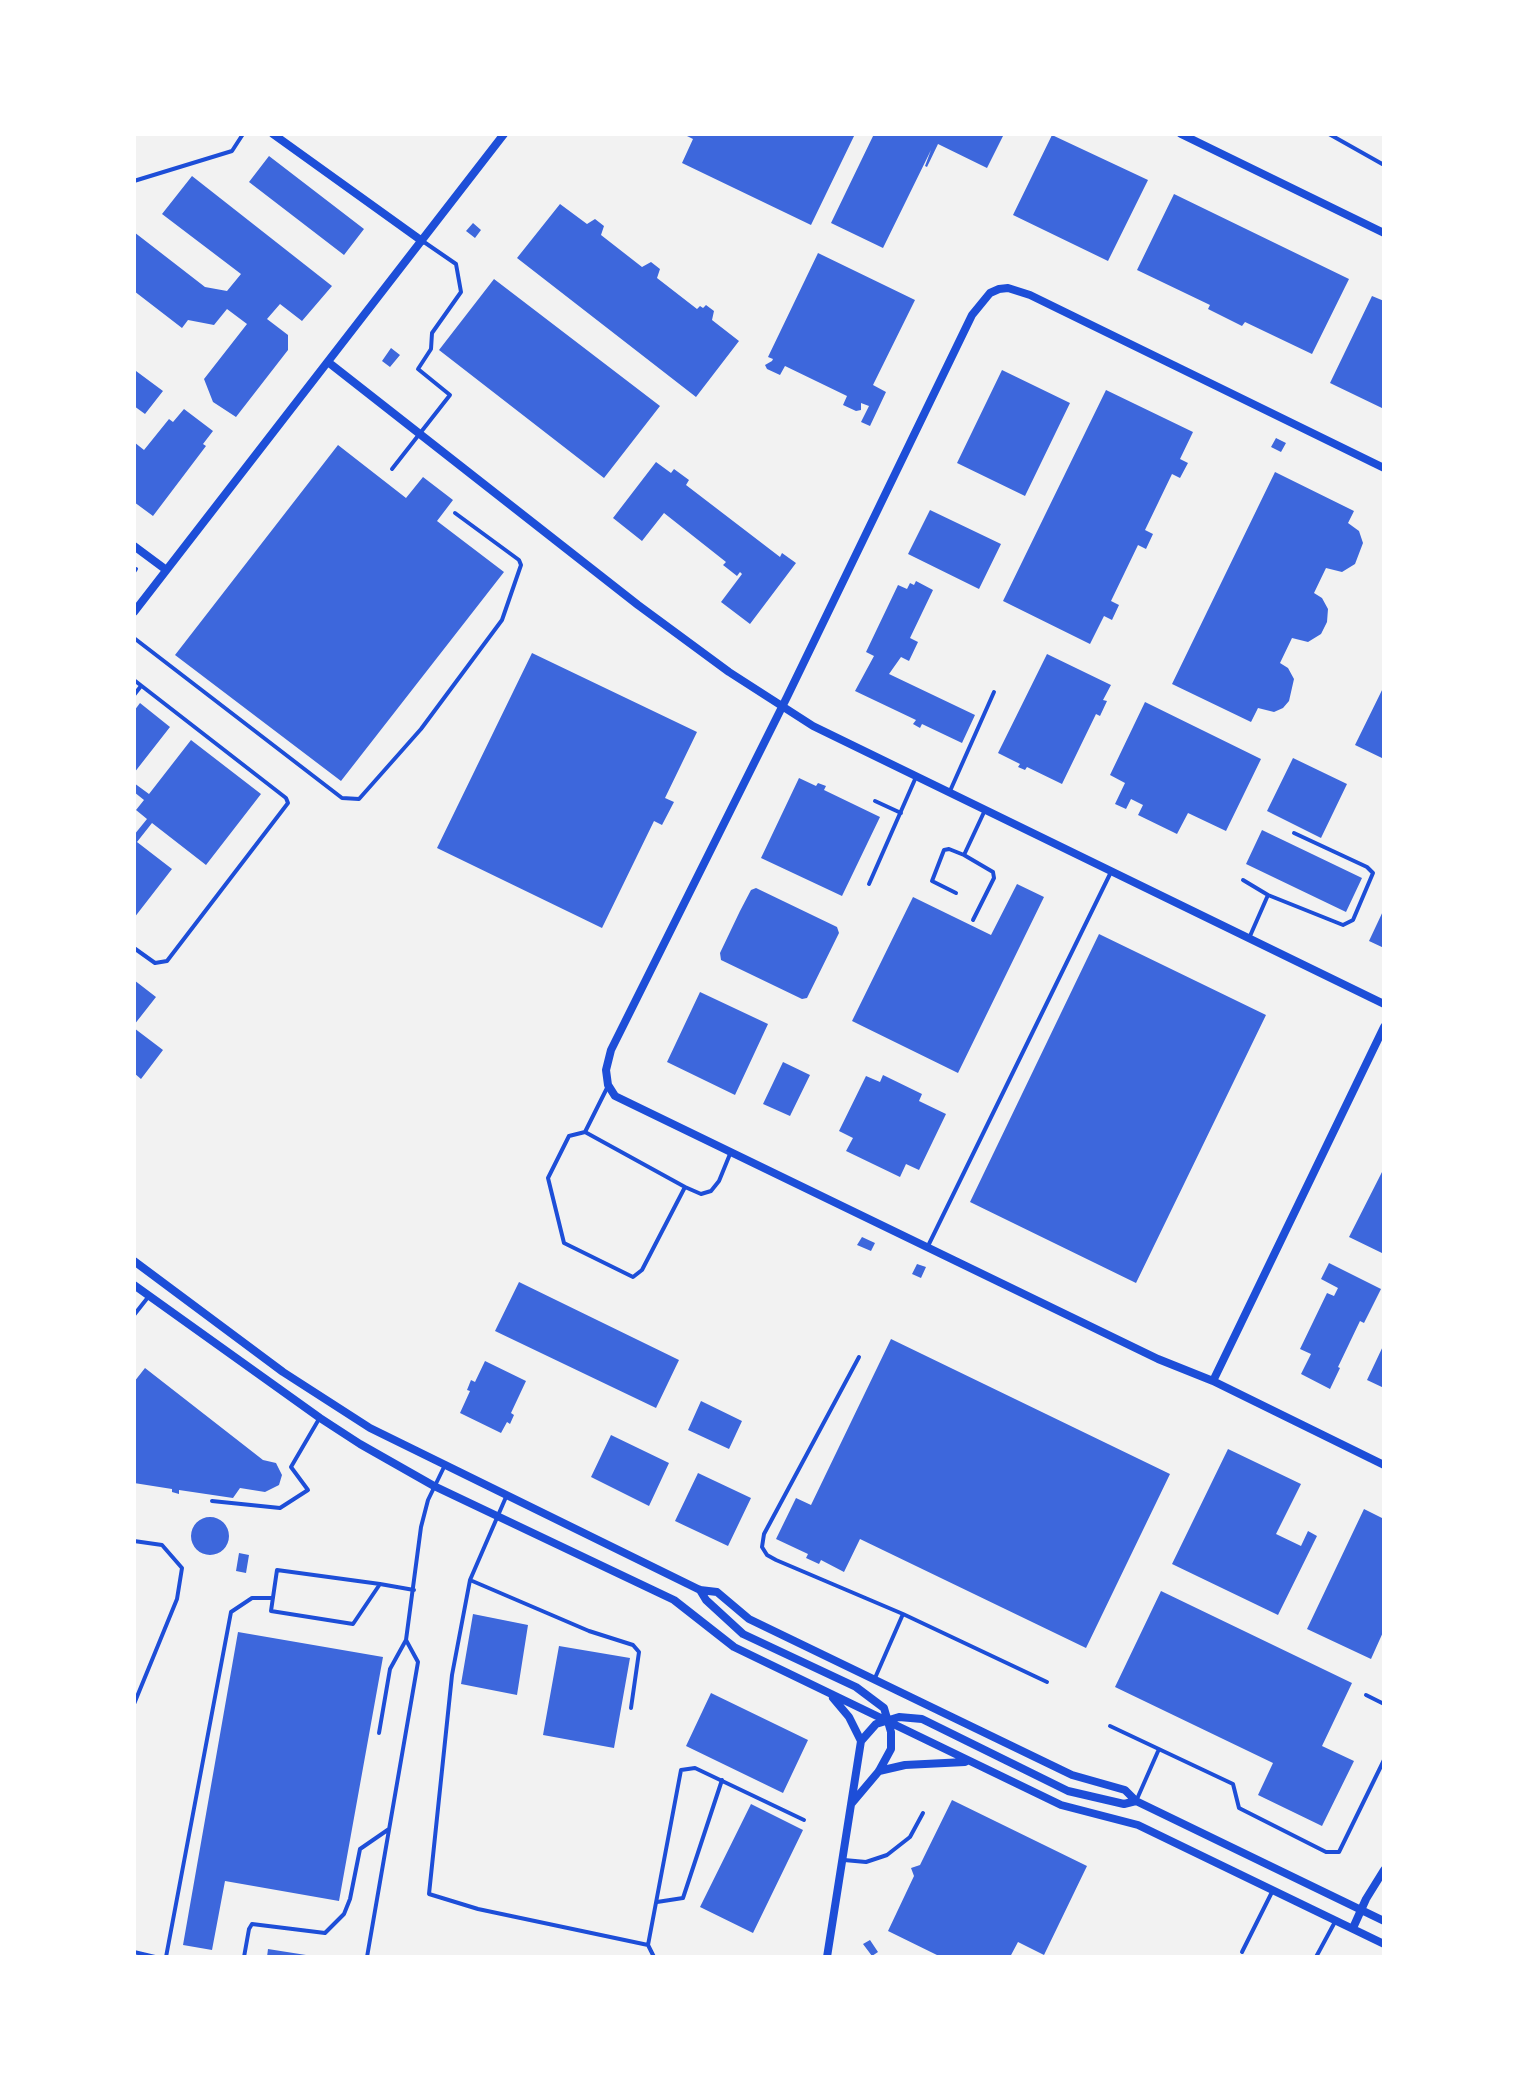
<!DOCTYPE html>
<html>
<head>
<meta charset="utf-8">
<style>
	body { margin:0 }
	#map { position:relative; width:1518px; height:2091px; overflow:hidden; background:#f2f2f2; font-family:"IBM Plex Serif",serif }
	canvas { display:block }
	.frame { position:absolute; inset:0; border:136px solid #fff; pointer-events:none }
</style>
</head>
<body>
<div id="map">
<canvas width="1518" height="2091"></canvas>
<div class="frame"></div>
</div>
<script>
const context = document.querySelector('canvas').getContext('2d');
context.lineJoin = 'round';
function fill(path, color) {
  context.fillStyle = color;
  context.fill(path, 'evenodd');
}
function shape(rows) {
  const path = new Path2D();
  for (const r of rows) {
    if (r.length === 3) {
      path.moveTo(r[0] + r[2], r[1]);
      path.arc(r[0], r[1], r[2], 0, 2 * Math.PI);
      continue;
    }
    path.moveTo(r[0], r[1]);
    for (let i = 2; i < r.length; i += 2) path.lineTo(r[i], r[i + 1]);
  }
  return path;
}
function stroke(path, color, width, dash) {
  context.strokeStyle = color;
  context.lineWidth = width;
  context.lineCap = dash ? 'butt' : 'round';
  context.setLineDash(dash || []);
  context.stroke(path);
}
fill(shape([
	[683,134,855,134,811,225,682,163,693,139],
	[874,134,1004,134,987,168,938,144,927,167,925,166,931,150,883,248,831,223],
	[1052,135,1148,180,1108,261,1013,215],
	[269,156,364,229,344,255,249,182],
	[192,176,332,286,302,321,280,304,267,319,288,335,288,350,236,417,213,402,204,379,247,324,227,309,214,325,188,320,182,328,134,291,134,232,205,287,227,291,241,274,162,214],
	[1174,194,1349,279,1312,354,1245,322,1242,326,1208,309,1210,305,1137,270],
	[560,204,587,224,595,219,604,226,601,235,642,267,651,262,660,269,657,278,697,309,700,306,703,308,706,305,714,311,712,320,739,341,696,397,517,258],
	[473,223,481,230,475,238,466,231],
	[818,253,915,300,873,385,886,392,870,426,861,422,869,406,861,403,861,410,856,411,843,405,847,396,785,366,780,375,767,369,765,365,772,361,773,359,768,357],
	[494,279,660,406,604,478,439,350],
	[1372,296,1384,301,1384,409,1330,383],
	[391,348,400,355,390,367,382,361],
	[1002,370,1070,403,1025,496,957,463],
	[136,371,163,391,145,414,134,406],
	[1106,390,1193,432,1180,459,1188,463,1180,478,1172,474,1145,530,1153,534,1146,549,1138,545,1111,601,1119,605,1112,620,1104,616,1090,644,1003,601],
	[184,409,213,431,203,444,206,446,153,516,134,502,134,442,144,450,169,419,173,422],
	[1276,438,1286,443,1281,452,1271,447],
	[338,445,406,498,423,477,453,500,437,521,504,572,341,781,175,655],
	[656,462,671,473,674,469,689,480,686,485,780,557,782,553,796,563,750,624,721,602,742,574,740,572,737,576,723,565,726,562,664,513,642,541,613,518],
	[1275,472,1354,511,1348,523,1359,531,1363,543,1355,564,1342,572,1326,568,1314,593,1322,598,1328,609,1327,622,1321,634,1308,642,1292,638,1280,663,1288,668,1294,679,1289,701,1283,708,1274,712,1258,708,1251,722,1172,684],
	[930,510,1001,544,979,589,908,554],
	[916,581,933,590,910,638,918,642,909,661,901,657,889,674,975,715,962,743,922,724,920,728,913,724,916,720,855,691,874,656,866,652,898,585,907,589,910,583,914,585],
	[532,653,697,732,665,798,674,802,662,825,654,821,602,928,437,848],
	[1047,654,1111,685,1103,700,1107,701,1100,716,1096,714,1062,784,1027,767,1025,770,1018,767,1020,764,998,753],
	[1384,686,1384,759,1355,745],
	[1145,702,1261,759,1226,831,1188,813,1177,834,1138,815,1143,805,1131,799,1126,809,1115,804,1125,783,1110,775],
	[140,703,170,727,134,773,134,711],
	[191,740,261,794,206,865,152,823,137,842,172,869,134,918,134,835,147,819,136,810,144,800,134,792,134,783,149,794],
	[1293,758,1347,784,1321,838,1267,811],
	[799,778,816,786,818,783,826,786,824,790,880,817,842,896,761,858],
	[1262,830,1362,878,1346,912,1246,864],
	[1017,884,1044,897,958,1073,852,1021,913,897,991,935],
	[756,888,837,927,839,933,807,998,802,999,721,960,720,953,740,911,751,890],
	[1384,909,1384,948,1369,941],
	[1099,934,1266,1015,1136,1283,970,1202],
	[134,980,156,997,134,1025],
	[700,992,768,1024,735,1095,667,1062],
	[134,1028,163,1050,141,1079,134,1073],
	[783,1062,810,1075,790,1116,763,1104],
	[883,1075,922,1094,919,1101,946,1114,919,1170,906,1164,900,1177,846,1151,853,1138,839,1131,866,1076,880,1082],
	[1382,1172,1384,1173,1384,1254,1349,1237],
	[862,1237,875,1243,871,1251,857,1245],
	[1329,1263,1381,1289,1364,1323,1360,1321,1338,1367,1340,1368,1330,1389,1301,1374,1311,1354,1300,1349,1327,1293,1334,1296,1338,1288,1321,1279],
	[917,1264,926,1267,921,1278,912,1274],
	[519,1282,679,1360,656,1408,495,1331],
	[891,1339,1170,1474,1086,1648,860,1539,844,1572,821,1560,819,1564,806,1558,808,1554,776,1539,796,1498,811,1505],
	[1384,1344,1384,1388,1367,1380],
	[485,1361,526,1381,511,1413,514,1415,510,1424,507,1422,501,1433,460,1413,470,1391,467,1390,471,1380,475,1382],
	[145,1368,263,1460,276,1463,282,1475,279,1485,265,1492,240,1488,233,1498,179,1490,179,1494,172,1492,172,1489,134,1483,134,1382],
	[701,1401,742,1421,729,1449,688,1430],
	[611,1435,669,1463,649,1506,591,1477],
	[1228,1449,1301,1484,1276,1534,1301,1546,1308,1531,1317,1536,1278,1615,1172,1564],
	[698,1473,751,1498,728,1546,675,1521],
	[1364,1509,1384,1519,1384,1630,1371,1659,1307,1629],
	[210,1536,19],
	[239,1553,249,1555,246,1573,236,1571],
	[1161,1591,1352,1683,1322,1746,1354,1761,1322,1826,1258,1795,1273,1763,1115,1687],
	[473,1614,528,1625,517,1695,461,1684],
	[238,1632,383,1657,339,1901,225,1881,212,1950,183,1945],
	[559,1646,630,1658,614,1748,543,1735],
	[711,1693,808,1740,783,1793,686,1746],
	[952,1800,1087,1866,1044,1955,1018,1942,1010,1957,941,1957,888,1931,914,1876,911,1868,920,1865],
	[751,1804,803,1830,753,1933,700,1907],
	[870,1940,878,1952,872,1956,863,1944],
	[268,1949,306,1955,306,1957,267,1957]
]), '#3d67dc');
stroke(shape([
	[134,181,232,151,243,134],
	[134,572,136,569],
	[134,1541,162,1545,182,1568,177,1599,134,1704]
]), '#1d4ed8', 4);
stroke(shape([
	[1329,134,1384,165],
	[392,469,450,395,418,369,431,349,432,333,461,292,456,264,424,242],
	[134,638,342,798,359,799,421,729,502,620,521,565,519,560,455,513],
	[134,680,286,798,288,803,167,961,155,963,134,948],
	[134,695,141,686],
	[950,791,994,692],
	[875,801,901,813],
	[964,855,985,810],
	[1243,880,1268,895,1343,925,1353,920,1373,873,1367,867,1294,833],
	[869,884,916,777],
	[956,893,932,881,944,850,949,849,964,855,993,872,994,878,973,920],
	[1250,936,1268,895],
	[607,1088,585,1132,569,1136,548,1178,564,1243,633,1277,642,1270,685,1187,701,1194,711,1191,719,1181,730,1154],
	[585,1132,685,1187],
	[928,1246,1111,872],
	[134,1315,149,1296],
	[859,1357,764,1534,762,1547,767,1555,776,1560,903,1614,1047,1682],
	[506,1497,470,1580,452,1675,429,1894,478,1909,648,1945,654,1957],
	[212,1501,280,1508,308,1490,291,1467,319,1419],
	[470,1580,589,1631,633,1645,639,1652,631,1708],
	[380,1584,353,1624,271,1611,277,1570,380,1584,414,1590],
	[875,1678,903,1614],
	[1366,1695,1384,1704],
	[1110,1726,1233,1784,1239,1808,1326,1852,1339,1852,1384,1760],
	[379,1733,390,1669,406,1640],
	[1137,1799,1159,1749],
	[844,1860,866,1862,887,1855,910,1837,923,1813],
	[657,1902,683,1898,722,1780],
	[648,1945,681,1770,695,1768,804,1820],
	[134,1952,155,1957],
	[1242,1952,1272,1892],
	[166,1957,231,1612,252,1598,273,1598],
	[244,1957,249,1929,252,1924,325,1933,344,1914,350,1899,360,1849,389,1829],
	[367,1957,418,1662,406,1640,421,1527,428,1500,445,1465],
	[1316,1957,1336,1920]
]), '#1d4ed8', 4);
stroke(shape([
	[273,134,422,241],
	[1181,134,1384,233],
	[328,362,638,605,729,672,813,726,1384,1004],
	[1384,468,1030,295,1008,288,999,289,990,293,972,315,787,697,611,1050,606,1070,608,1085,615,1096,1158,1359,1213,1381,1384,1465],
	[134,546,165,569],
	[134,612,504,134],
	[134,1261,283,1372,370,1428,700,1590,717,1592,749,1619,1072,1775,1125,1790,1136,1801,1384,1921],
	[134,1285,320,1418,360,1444,434,1486,674,1600,734,1647,1061,1805,1138,1825,1384,1944],
	[1213,1381,1384,1027],
	[700,1590,706,1600,743,1634,856,1687,884,1708,891,1732,891,1749,879,1771,852,1803],
	[833,1698,849,1717,861,1741],
	[879,1771,905,1765,965,1762],
	[1353,1928,1366,1899,1384,1870],
	[827,1957,861,1741,876,1724,899,1717,922,1719,1068,1791,1124,1804,1136,1801]
]), '#1d4ed8', 8);
</script>
</body>
</html>
